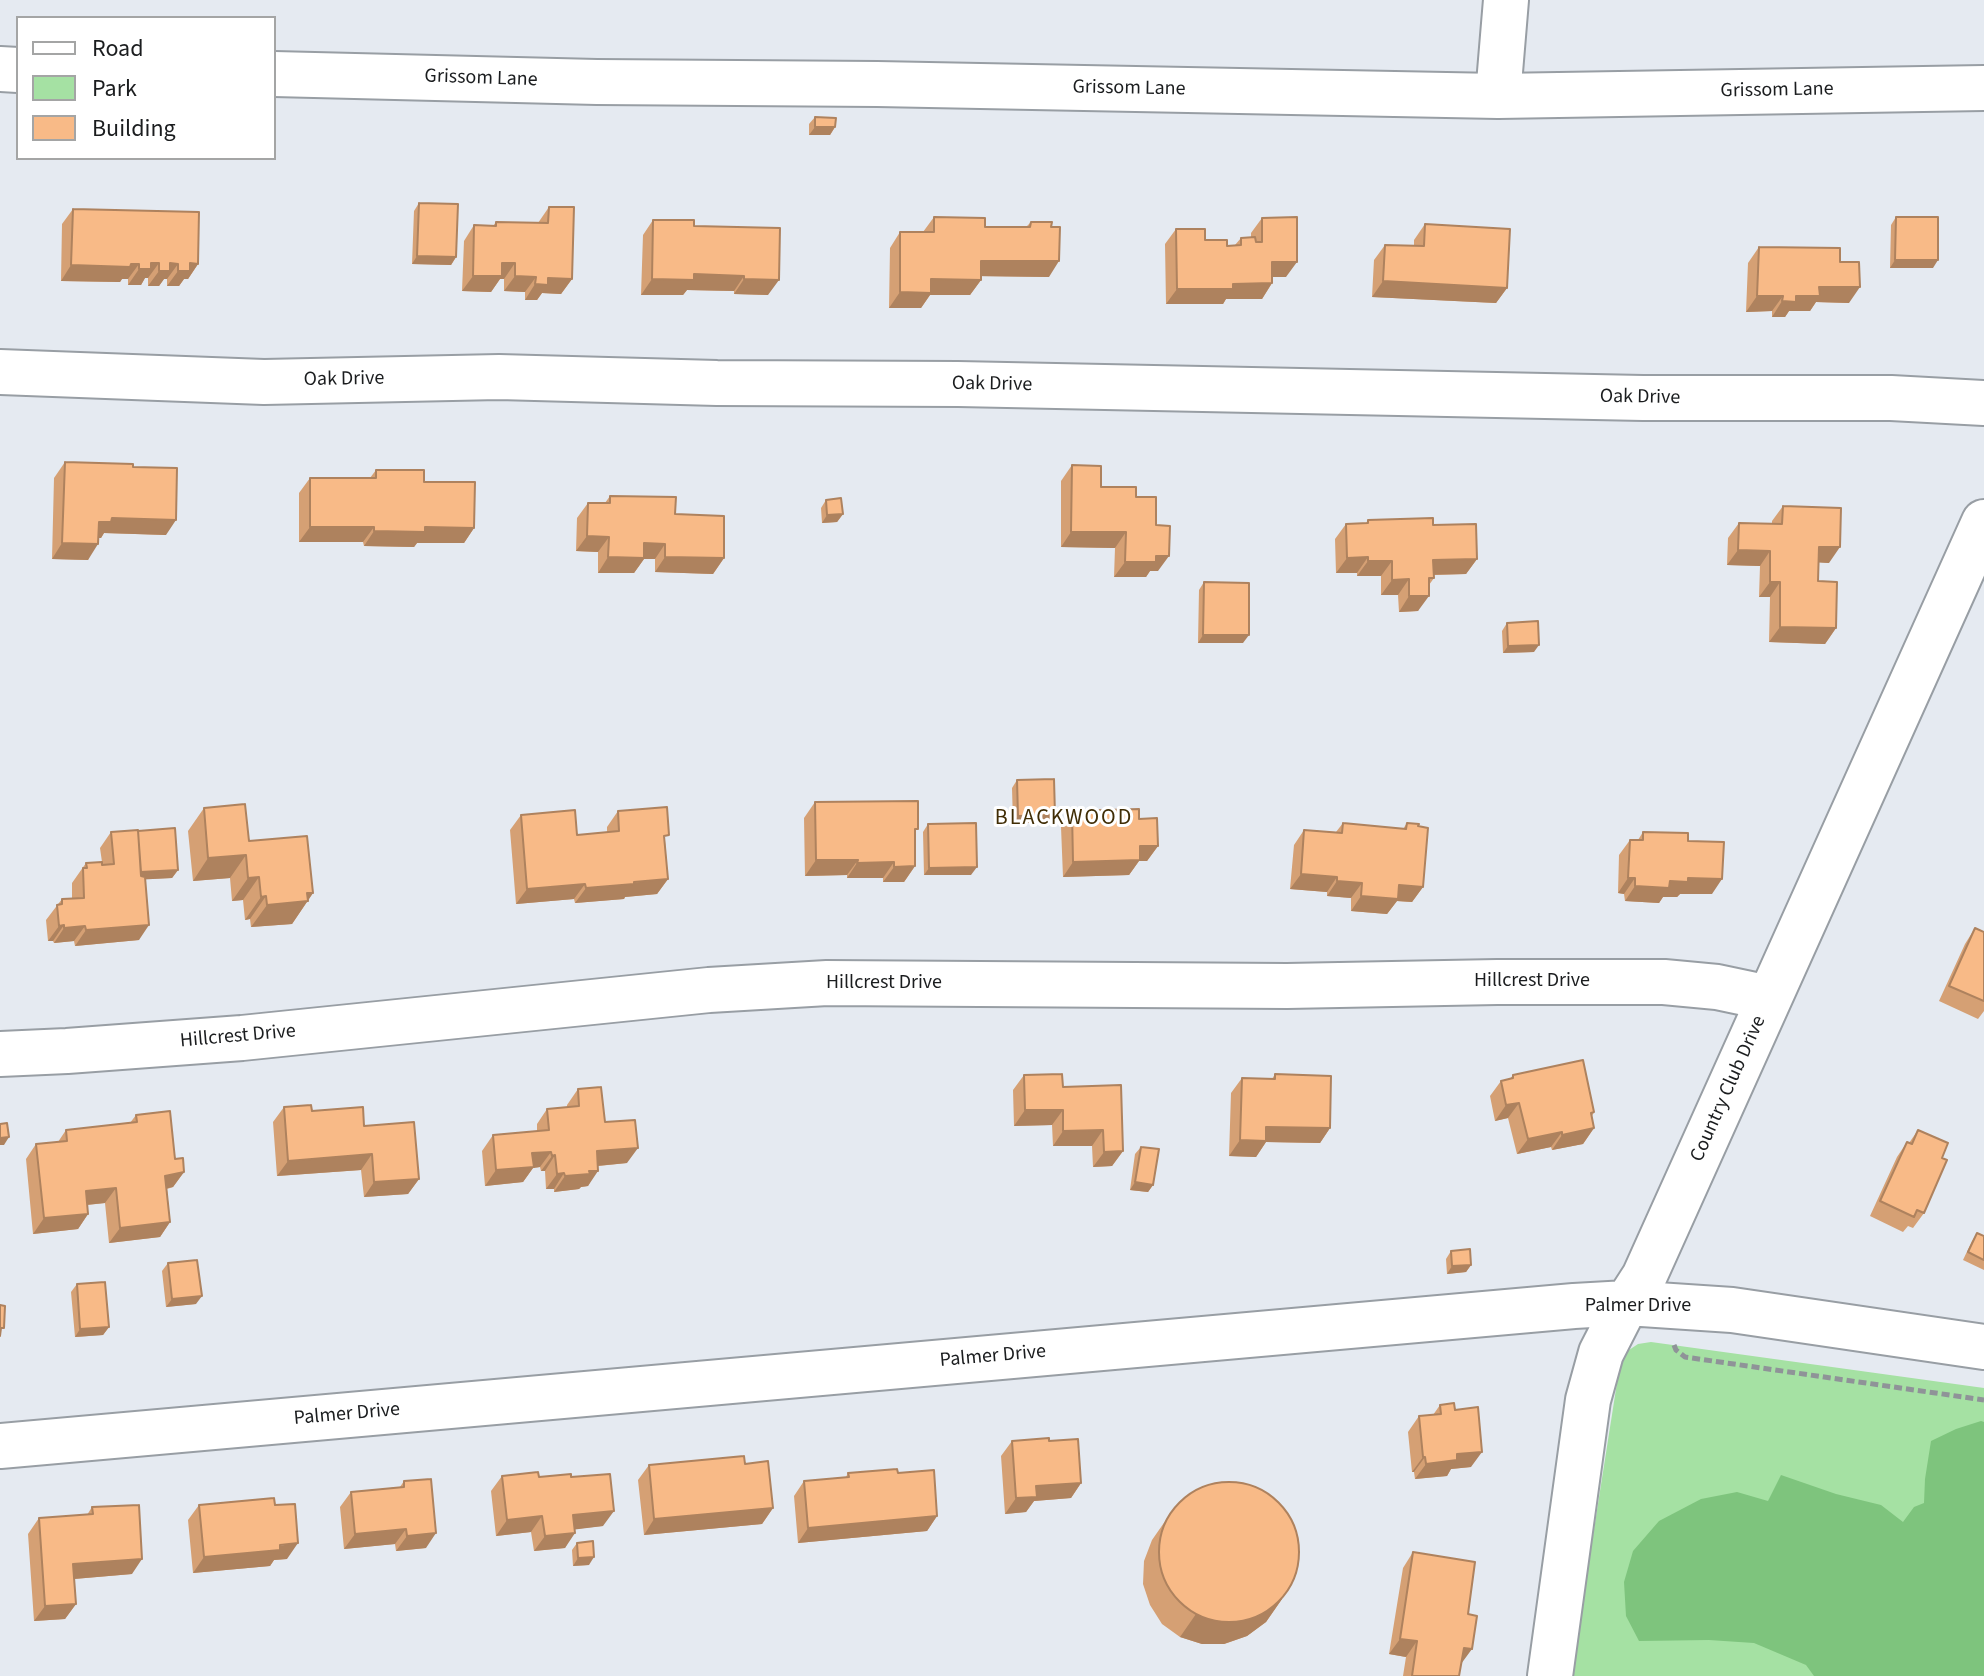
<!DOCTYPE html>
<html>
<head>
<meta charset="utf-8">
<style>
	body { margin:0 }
	#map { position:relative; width:1984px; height:1676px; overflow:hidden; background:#e5eaf1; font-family:"Source Sans 3",sans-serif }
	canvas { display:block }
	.legend { position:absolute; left:16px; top:16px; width:260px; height:144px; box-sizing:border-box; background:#fff; border:2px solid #a4a5a5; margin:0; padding:10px 14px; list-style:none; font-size:24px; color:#1b1d1f }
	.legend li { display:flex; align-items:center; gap:16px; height:40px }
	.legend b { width:40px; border:2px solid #a4a5a5 }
</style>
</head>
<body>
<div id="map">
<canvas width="1984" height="1676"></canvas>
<ul class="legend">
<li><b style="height:10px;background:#fff"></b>Road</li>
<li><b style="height:22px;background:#a5e1a3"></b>Park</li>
<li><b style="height:22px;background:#f8ba87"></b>Building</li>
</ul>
</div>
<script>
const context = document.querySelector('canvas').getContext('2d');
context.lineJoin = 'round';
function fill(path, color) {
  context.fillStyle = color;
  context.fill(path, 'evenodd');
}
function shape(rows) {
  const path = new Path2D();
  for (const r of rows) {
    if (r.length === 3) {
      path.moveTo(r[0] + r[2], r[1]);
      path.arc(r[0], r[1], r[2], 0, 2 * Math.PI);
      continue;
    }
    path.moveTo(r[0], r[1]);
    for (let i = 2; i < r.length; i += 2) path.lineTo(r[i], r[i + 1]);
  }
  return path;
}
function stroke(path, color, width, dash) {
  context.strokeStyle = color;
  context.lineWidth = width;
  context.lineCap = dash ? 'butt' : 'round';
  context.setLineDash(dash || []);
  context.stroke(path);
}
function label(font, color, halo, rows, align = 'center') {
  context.font = font + ' "Source Sans 3",sans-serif';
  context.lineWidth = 6;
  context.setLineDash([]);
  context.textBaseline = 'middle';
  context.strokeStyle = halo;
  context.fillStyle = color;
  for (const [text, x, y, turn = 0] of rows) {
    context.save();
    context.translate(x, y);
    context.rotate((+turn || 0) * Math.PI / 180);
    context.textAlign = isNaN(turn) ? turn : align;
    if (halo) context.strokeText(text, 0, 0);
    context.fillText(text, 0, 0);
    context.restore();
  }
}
fill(shape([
	[1651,1342,1984,1388,1984,1676,1571,1676,1619,1370,1623,1354,1638,1344]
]), '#a5e1a3');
fill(shape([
	[1981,1421,1984,1422,1984,1676,1814,1676,1806,1665,1754,1643,1709,1640,1639,1641,1626,1616,1624,1582,1633,1551,1659,1521,1701,1499,1737,1492,1768,1501,1781,1475,1836,1494,1881,1505,1903,1522,1914,1507,1924,1503,1925,1479,1931,1441,1956,1429]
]), '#7ec47d');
const minor = shape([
	[0,69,18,70],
	[274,74,597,82,877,84,1498,96,1984,88],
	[1498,96,1506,0],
	[0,372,264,382,499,377,717,383,958,384,1643,398,1891,398,1984,403],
	[0,1054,67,1051,242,1038,709,990,827,983,1287,986,1497,982,1664,982,1717,987,1769,998],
	[0,1446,1574,1306,1627,1303,1732,1310,1984,1347],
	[1550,1676,1588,1400,1601,1353,1624,1308,1644,1277,1984,522]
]);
stroke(minor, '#989ea4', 48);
stroke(shape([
	[1674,1345,1676,1350,1685,1357,1984,1400]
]), '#8f9398', 5, [8, 4]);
stroke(minor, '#fff', 44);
fill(shape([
	[815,117,835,127,830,135,809,135,809,124],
	[419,203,456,257,451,265,412,264,414,211],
	[549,207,572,279,561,294,542,293,537,300,525,300,525,292,504,291,504,279,500,279,491,292,462,291,464,241,474,225,493,226,496,222,538,223],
	[73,209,198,264,188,279,184,279,179,286,167,286,167,279,164,279,159,286,148,286,148,278,145,278,141,285,128,285,128,279,122,279,120,282,61,281,62,224],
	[934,217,985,227,1026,227,1031,222,1049,277,981,276,981,280,970,295,930,295,921,308,889,308,890,248,900,232,923,232],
	[1896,217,1933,268,1890,268,1891,225],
	[1262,218,1286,277,1272,277,1272,283,1262,299,1226,299,1223,304,1166,304,1165,244,1176,229,1205,240,1227,246,1235,245,1241,238,1251,238,1251,233],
	[653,220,694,226,768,295,734,294,734,291,687,290,683,295,641,295,643,235],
	[1425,224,1507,288,1496,303,1372,297,1374,260,1385,245,1414,246,1414,240],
	[1759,247,1840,262,1849,303,1816,302,1810,311,1789,311,1785,317,1772,317,1772,311,1746,312,1748,263],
	[65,462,133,467,166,535,104,533,101,538,98,538,88,560,52,559,54,478],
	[1072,465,1101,487,1136,497,1156,525,1158,571,1150,571,1146,577,1114,577,1115,548,1061,547,1061,481],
	[376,470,424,482,474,528,464,543,417,543,414,547,364,546,363,542,299,542,299,493,310,478,370,478],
	[610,496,675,514,724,558,713,574,655,572,655,559,644,559,634,573,598,573,598,552,576,551,577,518,588,503,605,503],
	[826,500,843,514,837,522,822,523,821,508],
	[1783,506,1829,563,1819,562,1818,581,1836,628,1825,644,1769,642,1770,597,1759,597,1760,566,1727,565,1728,538,1739,523,1772,524,1772,521],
	[1368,520,1433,525,1477,559,1466,574,1434,575,1434,578,1429,585,1418,611,1399,612,1398,595,1381,595,1381,576,1357,576,1357,573,1336,573,1335,539,1346,524,1366,523],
	[1204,582,1243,643,1198,643,1199,590],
	[1507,623,1534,652,1503,653,1502,631],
	[1017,780,1050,822,1013,823,1012,788],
	[815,802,915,834,915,866,904,882,883,882,883,878,847,878,847,875,805,876,804,818],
	[204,808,249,841,313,893,292,924,251,927,250,919,245,920,243,900,232,901,230,878,193,881,188,831],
	[618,811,665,841,668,879,657,894,625,897,624,899,575,903,574,899,516,904,510,830,521,815,577,835,607,832,607,827],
	[1072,811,1139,819,1158,846,1147,861,1139,861,1129,875,1063,877,1061,827],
	[1343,823,1403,829,1407,823,1423,887,1412,902,1397,901,1387,914,1351,911,1351,898,1327,896,1327,892,1290,889,1294,845,1304,830,1336,832],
	[928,824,971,875,924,875,923,832],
	[138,831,178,870,172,878,145,879,139,940,75,946,74,941,54,943,53,941,48,941,46,920,62,899,72,898,72,883,86,863,102,862,100,848,111,832],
	[1643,832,1688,841,1712,894,1680,894,1677,897,1663,897,1659,903,1625,901,1624,894,1618,893,1619,855,1630,840,1638,840],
	[1975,928,1984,932,1984,1011,1978,1019,1939,1001,1965,944],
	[1275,1074,1330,1128,1320,1143,1266,1142,1256,1157,1229,1156,1231,1093,1242,1078,1272,1079],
	[1024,1075,1063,1087,1123,1151,1112,1166,1093,1167,1092,1146,1053,1146,1052,1125,1014,1126,1013,1090],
	[1513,1075,1594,1112,1592,1116,1594,1128,1583,1144,1552,1150,1551,1147,1517,1154,1508,1118,1495,1121,1490,1096,1501,1081,1510,1079],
	[578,1089,605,1122,627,1163,598,1166,588,1186,581,1187,579,1189,554,1192,554,1189,546,1189,545,1171,541,1171,540,1167,533,1168,523,1182,485,1186,482,1151,493,1135,537,1131,537,1124,547,1109,567,1107,567,1105],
	[284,1107,312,1111,419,1179,408,1194,364,1197,361,1170,277,1176,273,1122],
	[136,1115,175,1159,184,1172,173,1187,167,1189,170,1222,160,1237,109,1243,105,1203,87,1205,88,1214,78,1229,33,1234,26,1159,36,1144,58,1142,66,1130,130,1123],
	[1918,1130,1942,1158,1924,1213,1913,1228,1908,1226,1903,1232,1870,1216,1897,1157,1907,1142,1909,1143],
	[1141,1147,1153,1185,1148,1192,1130,1190,1135,1154],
	[1977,1233,1984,1236,1984,1270,1963,1260,1972,1241],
	[1451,1251,1471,1265,1466,1272,1447,1274,1446,1259],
	[168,1263,196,1304,166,1307,162,1271],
	[77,1284,109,1327,103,1335,75,1337,71,1292],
	[1440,1405,1455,1410,1471,1467,1451,1469,1447,1476,1415,1479,1414,1472,1412,1472,1408,1432,1419,1416,1433,1415],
	[1012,1441,1049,1441,1081,1483,1071,1498,1034,1501,1026,1512,1005,1514,1001,1456],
	[745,1464,773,1508,762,1524,644,1535,638,1480,649,1465],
	[848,1473,898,1473,937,1516,927,1531,798,1543,794,1496,804,1481,846,1477],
	[502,1476,571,1477,603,1526,575,1529,565,1548,534,1551,531,1532,496,1536,491,1491],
	[404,1481,426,1548,396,1551,395,1544,344,1549,340,1507,351,1492,400,1487],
	[199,1505,287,1559,274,1560,270,1566,193,1573,188,1520],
	[92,1507,132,1574,74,1579,76,1604,65,1619,34,1621,28,1534,39,1518,87,1515],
	[1168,1517,1282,1599,1266,1622,1247,1636,1224,1644,1202,1644,1180,1637,1162,1624,1150,1605,1143,1584,1144,1561,1152,1540],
	[577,1543,589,1565,573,1566,572,1550],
	[1413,1552,1461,1664,1459,1676,1403,1676,1406,1657,1389,1654,1403,1568]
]), '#d5a074');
fill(shape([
	[815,127,835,127,830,135,809,135],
	[417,256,456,257,451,265,412,264],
	[1895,260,1938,260,1933,268,1890,268],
	[981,261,1059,261,1049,277,970,276],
	[1272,262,1297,262,1286,277,1262,277],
	[151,263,159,263,148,278,145,278,141,285,128,285,139,269],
	[170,263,178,264,167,279,164,279,159,286,148,286,159,271],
	[190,263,198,264,188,279,184,279,179,286,167,286,178,271],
	[502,263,515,263,504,279,500,279,491,292,462,291,473,276],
	[139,264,128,279,122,279,120,282,61,281,71,265],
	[694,274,744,276,734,291,687,290,683,295,641,295,652,279],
	[515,276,536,277,525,292,504,291],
	[548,278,572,279,561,294,542,293,537,300,525,300,535,284],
	[744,279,779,280,768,295,734,294],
	[931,279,981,280,970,295,930,295,921,308,889,308,900,292],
	[1383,281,1507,288,1496,303,1372,297],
	[1272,283,1262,299,1226,299,1223,304,1166,304,1177,289,1233,284],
	[1819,287,1860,287,1849,303,1816,302,1810,311,1789,311,1785,317,1772,317,1782,301],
	[1757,296,1783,296,1772,311,1746,312],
	[843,514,837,522,822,523,827,515],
	[112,518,176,520,166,535,104,533,101,538,88,538,99,522],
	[310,527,374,527,363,542,299,542],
	[425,527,474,528,464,543,417,543,414,547,364,546,374,531],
	[1071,532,1126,532,1115,548,1061,547],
	[587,536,609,537,598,552,576,551],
	[62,543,98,544,88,560,52,559],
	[644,543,665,544,655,559,644,559,634,573,598,573,608,557],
	[1819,547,1840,547,1829,563,1808,562],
	[1738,550,1770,551,1760,566,1727,565],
	[1156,556,1169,556,1158,571,1150,571,1146,577,1114,577,1125,562],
	[665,557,724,558,713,574,655,572],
	[1368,557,1357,573,1336,573,1347,558],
	[1477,559,1466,574,1423,575,1433,560],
	[1368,561,1392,561,1381,576,1357,576],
	[1409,579,1398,595,1381,595,1392,580],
	[1770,582,1780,582,1770,597,1759,597],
	[1409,596,1429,596,1418,611,1399,612],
	[1780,627,1836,628,1825,644,1769,642],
	[1203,635,1249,635,1243,643,1198,643],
	[1539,645,1534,652,1503,653,1508,646],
	[1055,815,1050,822,1013,823,1018,816],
	[1140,846,1158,846,1147,861,1139,861,1129,875,1063,877,1073,862],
	[246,855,230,878,193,881,208,858],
	[816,860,858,860,847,875,805,876],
	[894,862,883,878,847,878,857,863],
	[915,866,904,882,883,882,894,867],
	[977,867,971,875,924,875,929,868],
	[178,870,172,878,134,880,139,872],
	[1301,874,1337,877,1327,892,1290,889],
	[259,877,243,900,232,901,248,878],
	[1628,878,1635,878,1624,894,1618,893],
	[1688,878,1722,879,1712,894,1680,894,1677,897,1663,897,1659,903,1625,901,1635,886],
	[668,879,657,894,625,897,624,899,575,903,586,888],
	[1337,881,1362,883,1351,898,1327,896],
	[585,884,574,899,516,904,527,889],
	[1399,885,1423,887,1412,902,1397,901,1387,914,1351,911,1361,896],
	[307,893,313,893,292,924,251,927,267,905],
	[266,896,250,919,245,920,261,897],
	[64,925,53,941,48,941,59,926],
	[149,925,139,940,75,946,86,930],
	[85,926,74,941,54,943,64,928],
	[1519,1103,1508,1118,1495,1121,1506,1105],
	[1025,1110,1063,1110,1052,1125,1014,1126],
	[1266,1127,1330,1128,1320,1143,1266,1142,1256,1157,1229,1156,1240,1140],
	[1594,1128,1583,1144,1552,1150,1562,1135],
	[1103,1130,1092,1146,1053,1146,1063,1131],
	[1562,1132,1551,1147,1517,1154,1528,1139],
	[9,1137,4,1145,0,1145,0,1138],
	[638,1148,627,1163,586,1167,597,1151],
	[1123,1151,1112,1166,1093,1167,1104,1152],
	[551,1152,540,1167,533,1168,523,1182,485,1186,496,1170,532,1153],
	[372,1154,361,1170,277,1176,288,1161],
	[555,1155,545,1171,541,1171,552,1156],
	[589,1171,598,1171,588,1186,581,1187,579,1189,554,1192,565,1176],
	[184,1172,173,1187,155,1191,165,1176],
	[564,1173,554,1189,546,1189,557,1174],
	[419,1179,408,1194,364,1197,374,1182],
	[1135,1182,1153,1185,1148,1192,1130,1190],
	[116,1188,105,1203,75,1206,86,1191],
	[88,1214,78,1229,33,1234,44,1218],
	[170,1222,160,1237,109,1243,120,1228],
	[1471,1265,1466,1272,1447,1274,1452,1266],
	[202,1296,196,1304,166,1307,172,1299],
	[109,1327,103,1335,75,1337,80,1329],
	[1482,1452,1471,1467,1451,1469,1447,1476,1415,1479,1426,1464,1457,1454],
	[1423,1457,1425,1457,1414,1472,1412,1472],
	[1081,1483,1071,1498,1034,1501,1026,1512,1005,1514,1016,1498,1036,1486],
	[773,1508,762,1524,644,1535,654,1519],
	[614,1511,603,1526,563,1531,573,1515],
	[542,1516,531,1532,496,1536,507,1520],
	[937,1516,927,1531,798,1543,808,1528],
	[406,1529,395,1544,344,1549,355,1534],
	[436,1533,426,1548,396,1551,407,1536],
	[575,1533,565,1548,534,1551,545,1536],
	[298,1543,287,1559,274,1560,270,1566,193,1573,204,1557],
	[594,1557,589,1565,573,1566,578,1558],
	[142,1559,132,1574,62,1580,73,1564],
	[1282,1599,1266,1622,1247,1636,1224,1644,1202,1644,1180,1637,1196,1614],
	[76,1604,65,1619,34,1621,45,1606],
	[1400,1639,1417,1641,1406,1657,1389,1654],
	[1464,1648,1472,1649,1461,1664]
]), '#ae825e');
const building = shape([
	[815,117,836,118,835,127,815,127,815,117],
	[419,203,458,204,456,257,417,256,419,203],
	[549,207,574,207,572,279,548,278,548,285,535,284,536,277,515,276,515,263,502,263,502,276,473,276,474,225,496,226,496,222,548,223,549,207],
	[73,209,199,212,198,264,190,263,190,271,178,271,178,264,170,263,170,271,159,271,159,263,151,263,151,269,139,269,139,264,131,264,130,267,71,265,73,209],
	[934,217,985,218,985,227,1030,227,1031,222,1052,222,1051,227,1060,227,1059,261,981,261,981,280,931,279,931,293,900,292,900,232,934,232,934,217],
	[1297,217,1297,262,1272,262,1272,283,1233,284,1233,289,1177,289,1176,229,1205,229,1205,240,1227,240,1227,246,1241,245,1241,238,1255,237,1256,242,1262,242,1262,218,1297,217],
	[1896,217,1938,217,1938,260,1895,260,1896,217],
	[653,220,694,220,694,226,780,228,779,280,744,279,744,276,694,274,694,280,652,279,653,220],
	[1425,224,1510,229,1507,288,1383,281,1385,245,1424,246,1425,224],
	[1759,247,1840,248,1840,262,1859,262,1860,287,1819,287,1820,296,1796,296,1796,302,1782,301,1783,296,1757,296,1759,247],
	[65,462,133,464,133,467,177,468,176,520,112,518,111,522,99,522,98,544,62,543,65,462],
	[1072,465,1101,466,1101,487,1136,487,1136,497,1156,497,1156,525,1170,526,1169,556,1156,556,1156,562,1125,562,1126,532,1071,532,1072,465],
	[376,470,424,470,424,482,475,482,474,528,425,527,425,532,374,531,374,527,310,527,310,478,376,478,376,470],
	[610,496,676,497,675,514,724,516,724,558,665,557,665,544,644,543,644,558,608,557,609,537,587,536,588,503,610,503,610,496],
	[841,498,843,514,827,515,826,500,841,498],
	[1783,506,1841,508,1840,547,1819,547,1818,581,1837,582,1836,628,1780,627,1780,582,1770,582,1770,551,1738,550,1739,523,1782,524,1783,506],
	[1433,518,1433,525,1476,524,1477,559,1433,560,1434,578,1429,578,1429,596,1409,596,1409,579,1392,580,1392,561,1368,561,1368,557,1347,558,1346,524,1368,523,1368,520,1433,518],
	[1204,582,1249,583,1249,635,1203,635,1204,582],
	[1538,621,1539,645,1508,646,1507,623,1538,621],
	[1054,779,1055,815,1018,816,1017,780,1054,779],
	[918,801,918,829,915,829,915,866,894,867,894,862,857,863,858,860,816,860,815,802,918,801],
	[245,804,249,841,307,836,313,893,307,893,308,901,267,905,266,896,261,897,259,877,248,878,246,855,208,858,204,808,245,804],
	[667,807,669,835,664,836,668,879,634,882,634,884,586,888,585,884,527,889,521,815,575,810,577,835,619,831,618,811,667,807],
	[1139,809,1139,819,1157,818,1158,846,1140,846,1140,860,1073,862,1072,811,1139,809],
	[976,823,977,867,929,868,928,824,976,823],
	[1343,823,1406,829,1407,823,1419,824,1418,826,1428,828,1423,887,1399,885,1398,899,1361,896,1362,883,1337,881,1337,877,1301,874,1304,830,1342,833,1343,823],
	[175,828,178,870,141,872,138,831,175,828],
	[138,830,141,876,145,877,149,925,86,930,85,926,64,928,64,925,59,926,57,905,62,904,62,899,84,898,83,868,87,868,86,863,102,862,102,865,114,864,111,832,138,830],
	[1643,832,1688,833,1688,841,1724,842,1722,879,1688,878,1688,882,1670,881,1669,888,1635,886,1635,878,1628,878,1630,840,1643,840,1643,832],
	[1975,928,1984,932,1984,1001,1949,986,1975,928],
	[1583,1060,1594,1112,1591,1113,1594,1128,1562,1135,1562,1132,1528,1139,1519,1103,1506,1105,1501,1081,1513,1078,1513,1075,1583,1060],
	[1062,1074,1063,1087,1121,1085,1123,1151,1104,1152,1103,1130,1063,1131,1063,1110,1025,1110,1024,1075,1062,1074],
	[1275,1074,1331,1076,1330,1128,1266,1127,1266,1141,1240,1140,1242,1078,1275,1079,1275,1074],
	[601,1087,605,1122,635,1120,638,1148,597,1151,598,1171,589,1171,590,1174,565,1176,564,1173,557,1174,555,1155,552,1156,551,1152,532,1153,534,1167,496,1170,493,1135,549,1130,547,1109,579,1106,578,1089,601,1087],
	[311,1105,312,1111,363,1107,364,1126,414,1122,419,1179,374,1182,372,1154,288,1161,284,1107,311,1105],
	[170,1111,175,1159,183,1158,184,1172,165,1176,170,1222,120,1228,116,1188,86,1191,88,1214,44,1218,36,1144,67,1141,66,1130,137,1122,136,1115,170,1111],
	[7,1123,9,1137,0,1138,0,1124,7,1123],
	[1918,1130,1948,1143,1942,1158,1947,1160,1924,1213,1917,1210,1914,1217,1880,1201,1907,1142,1912,1144,1918,1130],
	[1141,1147,1159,1149,1153,1185,1135,1182,1141,1147],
	[1977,1233,1984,1236,1984,1260,1968,1252,1977,1233],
	[1470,1249,1471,1265,1452,1266,1451,1251,1470,1249],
	[197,1260,202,1296,172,1299,168,1263,197,1260],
	[105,1282,109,1327,80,1329,77,1284,105,1282],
	[0,1305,5,1306,4,1328,1,1328,0,1336,0,1305],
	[1454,1403,1455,1410,1478,1407,1482,1452,1457,1454,1457,1460,1426,1464,1425,1457,1423,1457,1419,1416,1441,1414,1440,1405,1454,1403],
	[1049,1438,1049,1441,1078,1439,1081,1483,1036,1486,1037,1497,1016,1498,1012,1441,1049,1438],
	[744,1456,745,1464,768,1461,773,1508,654,1519,649,1465,744,1456],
	[897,1469,898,1473,934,1470,937,1516,808,1528,804,1481,849,1477,848,1473,897,1469],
	[538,1472,539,1477,571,1474,571,1477,610,1474,614,1511,573,1515,575,1533,545,1536,542,1516,507,1520,502,1476,538,1472],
	[431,1479,436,1533,407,1536,406,1529,355,1534,351,1492,404,1487,404,1481,431,1479],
	[1229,1552,70],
	[274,1498,275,1505,295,1504,298,1543,280,1545,280,1550,204,1557,199,1505,274,1498],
	[139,1505,142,1559,73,1564,76,1604,45,1606,39,1518,93,1514,92,1507,139,1505],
	[593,1541,594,1557,578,1558,577,1543,593,1541],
	[1413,1552,1475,1562,1468,1614,1477,1616,1472,1649,1464,1648,1459,1676,1412,1676,1417,1641,1400,1639,1413,1552]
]);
fill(building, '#f8ba87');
stroke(building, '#ae825e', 2);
label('20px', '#1b1d1f', '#fff', [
	["Grissom Lane",481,79,2],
	["Grissom Lane",1129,89,1],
	["Grissom Lane",1777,91,-1],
	["Oak Drive",344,380,-1],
	["Oak Drive",992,385,1],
	["Oak Drive",1640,398,1],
	["Hillcrest Drive",1532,982],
	["Hillcrest Drive",884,984],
	["Hillcrest Drive",238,1037,-5],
	["Country Club Drive",1729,1089,-66],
	["Palmer Drive",1638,1307],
	["Palmer Drive",993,1357,-5],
	["Palmer Drive",347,1415,-5]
]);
context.letterSpacing = '2px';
label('22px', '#402d05', '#fff', [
	["BLACKWOOD",1064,819]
]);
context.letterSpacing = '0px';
</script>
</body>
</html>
